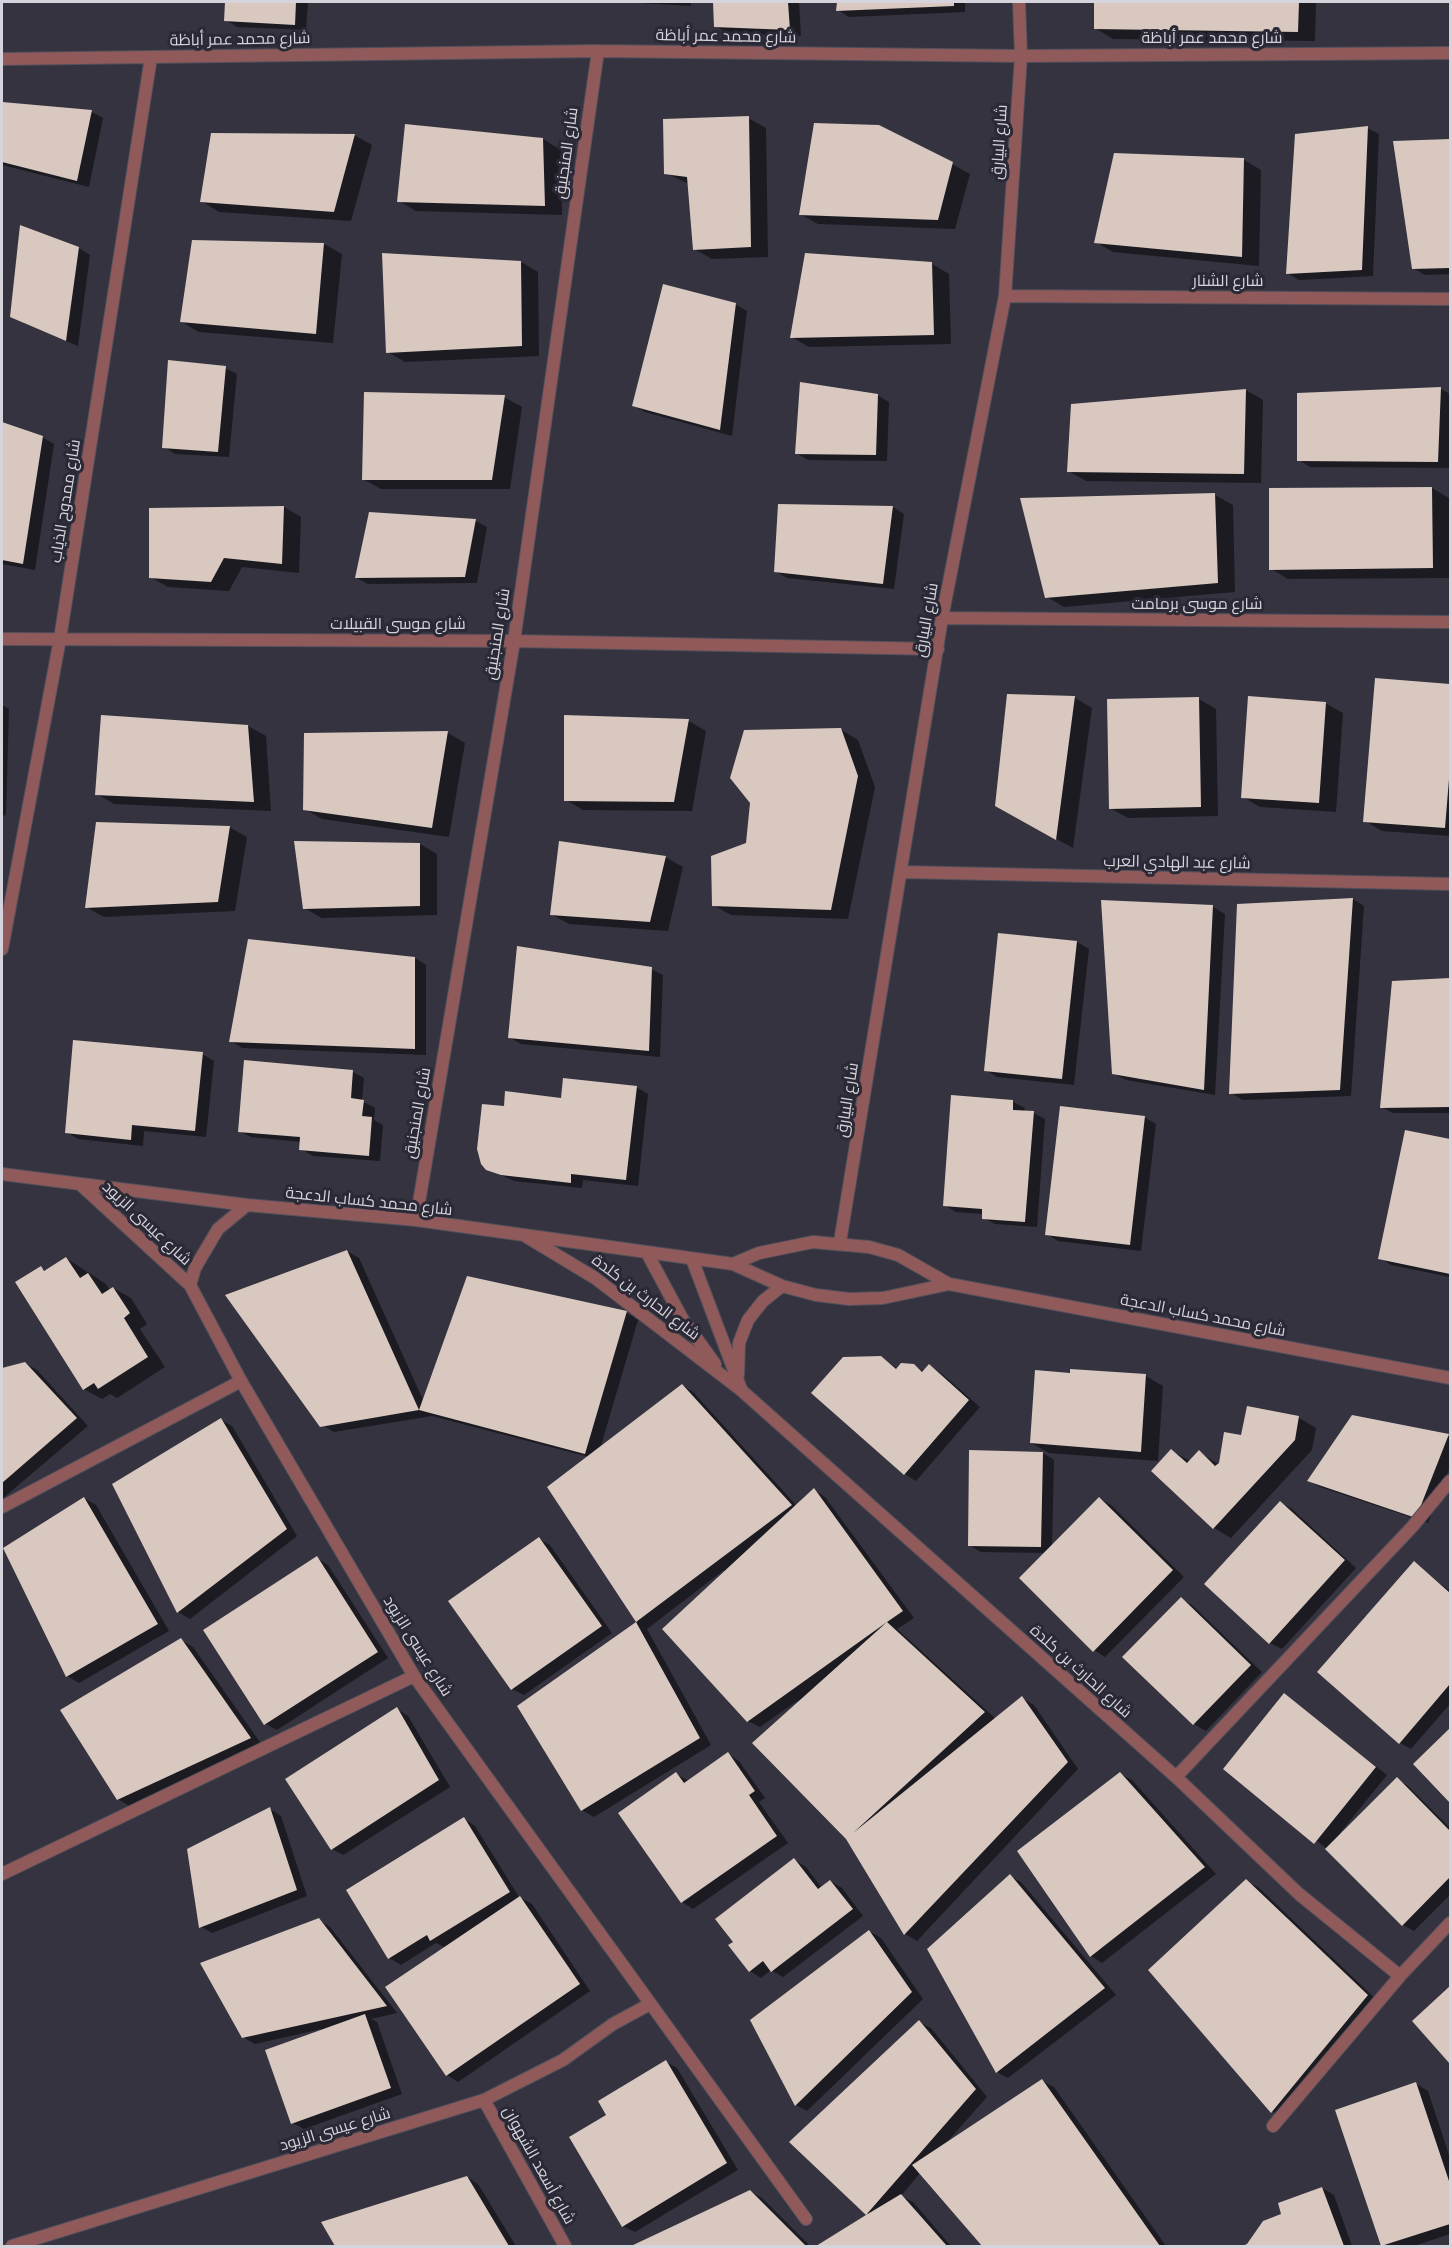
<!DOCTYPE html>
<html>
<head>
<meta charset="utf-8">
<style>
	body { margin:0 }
	#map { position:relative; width:1452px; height:2248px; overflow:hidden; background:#34333f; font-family:Ubuntu,sans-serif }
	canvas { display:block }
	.frame { position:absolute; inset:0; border:3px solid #d5d4dc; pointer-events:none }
</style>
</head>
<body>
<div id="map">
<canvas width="1452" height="2248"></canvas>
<div class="frame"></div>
</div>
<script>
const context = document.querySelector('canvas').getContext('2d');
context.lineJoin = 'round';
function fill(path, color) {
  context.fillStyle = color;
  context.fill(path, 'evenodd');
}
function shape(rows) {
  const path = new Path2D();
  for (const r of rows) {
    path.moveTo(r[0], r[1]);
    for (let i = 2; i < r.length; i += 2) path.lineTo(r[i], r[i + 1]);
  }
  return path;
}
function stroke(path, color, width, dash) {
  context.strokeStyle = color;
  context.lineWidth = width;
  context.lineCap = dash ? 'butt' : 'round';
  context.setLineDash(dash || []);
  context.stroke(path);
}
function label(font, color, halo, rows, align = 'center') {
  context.font = font + ' Ubuntu,Cairo,sans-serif';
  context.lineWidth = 6;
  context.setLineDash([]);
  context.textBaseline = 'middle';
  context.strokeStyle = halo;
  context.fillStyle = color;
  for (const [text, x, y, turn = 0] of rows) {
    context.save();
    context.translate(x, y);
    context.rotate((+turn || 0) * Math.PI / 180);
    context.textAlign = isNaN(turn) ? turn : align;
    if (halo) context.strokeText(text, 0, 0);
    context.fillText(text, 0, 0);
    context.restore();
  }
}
fill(shape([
	[227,2,308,2,306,30,237,27,226,20],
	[624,2,691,2,691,6],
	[715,2,799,2,801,36,727,33,716,26],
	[838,2,965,2,965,12,849,17,838,10],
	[1095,2,1316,2,1315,41,1113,39,1095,28],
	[2,103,92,112,103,118,89,187,2,165],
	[748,118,766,128,768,257,712,259,694,249,689,184,666,173],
	[1367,128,1379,134,1373,276,1299,280,1287,273],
	[354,135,372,145,351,221,219,212,201,201],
	[543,139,561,150,562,215,416,211,399,201],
	[1450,140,1450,274,1425,275,1413,268,1395,143],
	[1244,160,1261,170,1259,266,1113,252,1096,242],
	[952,164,970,174,955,229,818,224,800,214],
	[194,242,324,244,342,254,333,343,199,332,182,322],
	[79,248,90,255,78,346,23,323],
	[521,262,538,272,539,356,405,362,388,352],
	[932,264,949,274,951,344,809,347,792,337],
	[735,304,747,311,732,436,645,412,634,406],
	[225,368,237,374,229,457,175,454,164,447],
	[1441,389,1450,394,1450,468,1310,467,1299,460],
	[1246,390,1263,400,1261,483,1086,481,1068,471],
	[877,395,889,402,887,461,808,460,796,453],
	[504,397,522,407,510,489,381,489,363,479],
	[2,424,42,437,54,444,35,570,2,564],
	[1432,488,1449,498,1450,578,1288,579,1271,569],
	[1215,495,1233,505,1235,592,1064,607,1047,597,1022,500],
	[284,507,301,517,299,573,242,567,229,591,168,587,150,577],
	[893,507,904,514,894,589,787,578,775,571],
	[370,513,476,521,487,527,477,583,368,584,357,578],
	[1376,680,1450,685,1450,836,1382,831,1365,821],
	[1075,698,1092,708,1073,848,1014,816],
	[1199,699,1216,709,1218,816,1128,818,1110,808],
	[1325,703,1343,713,1336,812,1260,807,1243,797],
	[2,705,9,709,6,815,2,816],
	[689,721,706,731,692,811,583,810,566,800],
	[248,726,266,736,271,811,114,804,97,794],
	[840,729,858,740,875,787,848,919,731,915,713,905,747,844],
	[448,733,465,743,449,837,322,819,305,809],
	[229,827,247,837,235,911,104,917,86,907],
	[420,844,437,854,437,915,322,918,304,908],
	[665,857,683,867,668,931,569,924,551,914],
	[1353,899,1364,906,1351,1096,1243,1100,1231,1093,1238,906],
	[1103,902,1213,907,1225,914,1215,1095,1126,1080,1114,1074],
	[1000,934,1077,942,1089,949,1074,1085,997,1077,986,1070],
	[415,958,426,965,426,1055,242,1048,231,1041],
	[651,969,663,975,660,1057,521,1044,509,1037],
	[1450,979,1450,1113,1393,1113,1381,1107,1393,982],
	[202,1054,214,1061,206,1137,144,1131,143,1146,78,1139,66,1132],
	[353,1072,364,1078,362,1101,375,1108,374,1120,383,1125,380,1161,313,1156,301,1149,302,1142,251,1137,239,1131],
	[636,1087,648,1094,638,1186,583,1180,582,1188,514,1181,487,1169,506,1108],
	[953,1097,1013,1102,1025,1108,1024,1112,1034,1113,1045,1119,1037,1227,995,1224,983,1218,984,1214,956,1212,944,1205],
	[1144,1117,1156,1124,1141,1251,1058,1241,1047,1234],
	[1406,1132,1450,1141,1450,1277,1391,1265,1380,1258],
	[347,1251,359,1258,424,1402,468,1278,627,1313,638,1320,600,1449,682,1385,693,1392,797,1506,814,1490,825,1497,914,1618,897,1629,996,1719,1022,1698,1034,1705,1078,1769,917,1941,905,1934,847,1838,799,1702,797,1701,760,1727,748,1721,724,1570,647,1629,711,1745,594,1817,582,1810,519,1706,638,1622,549,1488,589,1457,432,1416,334,1432,322,1425],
	[66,1258,106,1284,110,1291,113,1288,131,1298,147,1324,140,1329,165,1367,117,1398,110,1394,102,1399,84,1389,41,1268,47,1271],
	[881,1357,898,1369,913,1365,925,1372,930,1366,941,1373,980,1407,916,1481,905,1474],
	[25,1363,37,1370,88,1426,2,1499,2,1370],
	[1146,1376,1163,1386,1158,1461,1049,1453,1031,1443],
	[1248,1408,1299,1418,1316,1428,1312,1450,1231,1538,1214,1528,1172,1451,1190,1461,1199,1452,1220,1465,1243,1437],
	[1353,1417,1450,1437,1450,1467,1428,1523,1320,1487,1309,1481],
	[221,1420,232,1426,297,1536,190,1619,178,1612,114,1484],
	[1043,1453,1054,1460,1052,1547,1099,1498,1111,1505,1184,1577,1105,1657,1094,1650,1046,1553,981,1552,969,1545],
	[84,1498,96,1505,169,1631,79,1683,67,1676],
	[1281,1503,1292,1509,1356,1568,1282,1649,1270,1643],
	[539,1539,550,1545,612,1633,524,1695,512,1689],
	[317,1558,328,1565,388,1658,277,1730,266,1724],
	[1414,1563,1450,1591,1450,1704,1411,1749,1400,1743],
	[1181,1599,1192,1605,1262,1672,1206,1731,1194,1724,1125,1657],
	[181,1640,193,1647,262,1745,129,1806,118,1799],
	[1284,1695,1387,1775,1340,1833,1342,1834,1397,1779,1408,1786,1450,1828,1450,1895,1414,1931,1403,1925,1327,1849,1225,1769],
	[397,1709,408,1716,450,1787,343,1855,332,1849],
	[1450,1730,1450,1801,1415,1764],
	[728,1754,739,1761,765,1798,759,1802,788,1843,693,1909,682,1902,676,1774,689,1781],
	[1120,1774,1132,1780,1216,1874,1102,1963,1091,1956],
	[270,1809,281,1816,307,1896,212,1933,201,1927],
	[464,1819,475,1826,519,1897,532,1904,590,1991,458,2082,447,2075,446,1948,436,1943,401,1965,389,1958],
	[795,1860,806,1867,822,1888,830,1881,842,1888,863,1916,783,1977,771,1970,761,1978,750,1971],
	[1010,1876,1021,1882,1116,1995,1008,2078,997,2072],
	[1246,1881,1258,1887,1379,2002,1283,2118,1272,2111],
	[319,1920,330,1927,397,2013,371,2019,377,2022,402,2094,304,2129,293,2123,321,2029,255,2044,243,2037],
	[869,1931,881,1938,923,1999,807,2111,796,2105],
	[1450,1988,1450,2061,1414,2022],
	[919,2022,931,2028,987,2097,947,2142,1042,2081,1054,2087,1166,2246,984,2246,920,2173,901,2196,913,2202,951,2246,819,2246,870,2215,791,2142],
	[666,2062,677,2068,738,2170,635,2232,623,2226,609,2116],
	[1416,2084,1428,2091,1450,2158,1450,2234,1414,2246,1383,2246,1337,2111],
	[467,2177,478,2184,516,2246,337,2246,323,2223],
	[1322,2188,1334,2195,1352,2246,1246,2246,1283,2215],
	[750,2191,762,2198,810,2246,634,2246]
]), '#0007');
fill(shape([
	[225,2,296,2,295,25,224,21],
	[713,2,788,2,790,30,714,27],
	[837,2,954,2,954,6,836,11],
	[1094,2,1299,2,1298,32,1094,29],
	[2,102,92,110,77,181,2,162],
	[749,116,751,247,693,250,687,177,664,174,663,119],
	[814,123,879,125,953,162,938,220,799,215],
	[405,124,543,138,545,206,397,202],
	[1368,126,1362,270,1286,274,1295,134],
	[211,133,355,134,334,212,200,202],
	[1450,139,1450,268,1412,269,1393,141],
	[1114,153,1244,158,1242,257,1094,243],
	[20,225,79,247,66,341,10,317],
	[192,240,324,243,316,334,180,322],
	[382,253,521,261,522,346,386,353],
	[805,253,932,262,934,335,790,338],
	[663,284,736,303,720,430,632,406],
	[168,360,226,366,218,452,162,448],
	[800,382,878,394,876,455,795,454],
	[1441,387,1438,462,1297,461,1297,393],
	[1246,389,1244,474,1067,472,1071,404],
	[364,392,505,395,492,480,362,480],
	[2,422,43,436,23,564,2,560],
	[1432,487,1433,568,1269,570,1269,488],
	[1215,493,1218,583,1045,598,1020,498],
	[778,504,893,506,883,584,774,572],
	[284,506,282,564,224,558,211,582,149,578,149,508],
	[369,512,476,519,465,577,355,578],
	[1375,678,1450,684,1450,767,1445,828,1363,822],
	[1007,694,1075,696,1056,840,995,806],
	[1248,696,1326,702,1319,803,1241,798],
	[1199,697,1201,807,1109,809,1107,699],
	[101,715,248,725,254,802,95,795],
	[564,715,689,719,674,802,564,801],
	[841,728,858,776,831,910,712,906,711,856,746,843,750,803,730,778,744,730],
	[448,731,432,828,303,810,304,733],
	[96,822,230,826,218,902,85,908],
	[294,841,420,843,420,906,303,909],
	[559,841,666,856,650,922,550,915],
	[1353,898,1340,1090,1229,1094,1237,904],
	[1101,900,1213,905,1204,1090,1112,1074],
	[998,933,1077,941,1062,1079,984,1071],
	[248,939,415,957,415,1049,229,1042],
	[517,946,652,967,649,1051,508,1038],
	[1450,978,1450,1107,1380,1108,1392,981],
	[73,1040,203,1052,195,1131,132,1125,131,1140,65,1133],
	[244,1060,353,1070,351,1098,364,1100,362,1116,372,1117,369,1156,299,1150,300,1137,238,1132],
	[563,1078,637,1086,626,1180,571,1174,571,1183,501,1175,486,1170,481,1164,477,1149,482,1104,504,1106,505,1091,561,1098],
	[951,1095,1013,1100,1013,1110,1034,1111,1025,1222,982,1219,982,1209,943,1206],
	[1060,1106,1145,1116,1130,1245,1045,1235],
	[1405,1130,1450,1139,1450,1274,1378,1259],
	[347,1250,419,1410,320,1427,225,1295],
	[66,1257,80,1278,88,1273,102,1294,113,1287,130,1313,124,1318,148,1357,98,1389,94,1383,83,1390,15,1282,41,1266,44,1271],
	[467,1276,627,1311,585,1454,419,1410],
	[881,1356,896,1369,901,1363,914,1364,922,1372,929,1364,969,1400,904,1475,811,1393,843,1357],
	[25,1362,77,1418,2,1483,2,1368],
	[1070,1369,1146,1374,1141,1452,1030,1443,1035,1370,1070,1373],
	[682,1384,792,1505,636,1622,547,1487],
	[1247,1406,1299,1416,1295,1440,1213,1529,1151,1471,1171,1449,1187,1463,1199,1450,1215,1466,1219,1463,1224,1432,1241,1435],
	[1352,1415,1449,1434,1416,1518,1307,1481],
	[221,1418,287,1529,177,1613,112,1484],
	[969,1450,1043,1452,1041,1547,968,1546],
	[814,1488,903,1611,887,1622,985,1712,853,1833,1022,1696,1068,1762,904,1935,846,1839,752,1743,887,1622,747,1722,662,1629],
	[84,1497,158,1624,66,1677,3,1548],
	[1099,1497,1173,1570,1093,1652,1019,1578],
	[1280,1501,1345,1560,1269,1644,1204,1584],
	[539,1537,602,1626,511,1690,448,1601],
	[317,1556,378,1652,264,1725,203,1630],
	[1414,1561,1450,1593,1450,1684,1399,1744,1317,1672],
	[1181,1597,1251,1665,1193,1725,1122,1657],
	[636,1622,700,1738,581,1811,517,1706],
	[181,1638,251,1738,117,1800,60,1710],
	[1284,1693,1376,1767,1314,1844,1223,1769],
	[397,1707,439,1780,331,1850,285,1779],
	[1450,1728,1450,1803,1413,1764],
	[728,1752,755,1791,749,1795,777,1836,681,1903,618,1813,676,1772,684,1783],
	[1120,1772,1205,1867,1090,1957,1017,1851],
	[1397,1777,1450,1831,1450,1877,1402,1926,1325,1849],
	[270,1807,297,1890,199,1928,187,1849],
	[464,1817,510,1892,430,1941,427,1935,388,1959,346,1890],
	[794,1858,818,1889,830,1880,853,1909,771,1972,763,1961,749,1972,728,1945,733,1942,715,1919],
	[1010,1874,1105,1988,996,2073,927,1949],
	[1246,1879,1368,1995,1271,2113,1148,1970],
	[520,1896,580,1984,446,2076,385,1987],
	[319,1918,387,2006,242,2038,200,1963],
	[869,1930,912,1992,795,2106,750,2020],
	[1450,1986,1450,2064,1412,2021],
	[365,2014,391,2088,291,2124,265,2050],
	[919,2020,976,2089,866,2215,789,2142],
	[666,2060,727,2163,622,2227,569,2137,606,2115,598,2101],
	[1042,2079,1160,2246,982,2246,912,2165],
	[1416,2082,1450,2184,1450,2224,1381,2246,1335,2110],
	[467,2176,509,2246,335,2246,321,2222],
	[1322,2187,1344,2246,1242,2246,1247,2244,1263,2221,1281,2214,1278,2203],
	[750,2190,806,2246,631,2246],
	[901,2194,947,2246,816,2246,866,2215]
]), '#d8c8bf');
const service = shape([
	[2,1507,241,1381],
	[1176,1777,1412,1527,1450,1481],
	[2,1874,414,1676]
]);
const minor = shape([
	[2,59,598,51,1021,56,1450,53],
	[1005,296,1450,299],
	[942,618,1450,622],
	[2,639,514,641,938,649],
	[902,872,1450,884],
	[2,949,60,639,151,57],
	[2,1174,247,1205,416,1220,733,1264,782,1286,816,1295,849,1299,883,1298,949,1284],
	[81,1185,190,1285,241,1381,414,1676,806,2219],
	[416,1220,514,641,598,51],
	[527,1237,595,1278,741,1390,1176,1777,1299,1894,1400,1976],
	[840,1242,942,618,1005,296,1021,56,1019,2],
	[647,1253,682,1318,715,1364],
	[692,1259,741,1389],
	[733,1264,759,1253,813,1242,869,1247,898,1255,949,1284,1450,1378],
	[190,1285,195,1268,218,1229,247,1205],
	[738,1375,739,1343,748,1320,763,1301,782,1286],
	[484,2100,565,2246],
	[1273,2126,1400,1976,1450,1923],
	[12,2246,484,2100,563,2060,613,2024,650,2004]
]);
stroke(service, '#51505b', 14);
stroke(minor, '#51505b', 14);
stroke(service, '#915a5a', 12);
stroke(minor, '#915a5a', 12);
label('16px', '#d5d4dc', '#2a2935', [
	["شارع محمد عمر أباظة",726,36,1],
	["شارع محمد عمر أباظة",1212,38],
	["شارع محمد عمر أباظة",240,39,-1],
	["شارع البيارق",999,142,-86],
	["شارع المنجنيق",566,153,-82],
	["شارع الشنار",1228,281],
	["شارع ممدوح الذياب",65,501,-81],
	["شارع موسى برمامت",1197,604],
	["شارع البيارق",926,620,-80],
	["شارع موسى القبيلات",398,624],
	["شارع المنجنيق",497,634,-81],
	["شارع عبد الهادي العرب",1177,862,1],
	["شارع البيارق",847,1100,-81],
	["شارع المنجنيق",417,1113,-80],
	["شارع محمد كساب الدعجة",369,1201,6],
	["شارع عيسى الزيود",147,1223,43],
	["شارع الحارث بن كلدة",646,1297,37],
	["شارع محمد كساب الدعجة",1203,1315,11],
	["شارع عيسى الزيود",418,1646,58],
	["شارع الحارث بن كلدة",1081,1671,42],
	["شارع عيسى الزيود",335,2129,-17],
	["شارع أسعد الشهوان",539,2165,61]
]);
</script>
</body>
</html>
